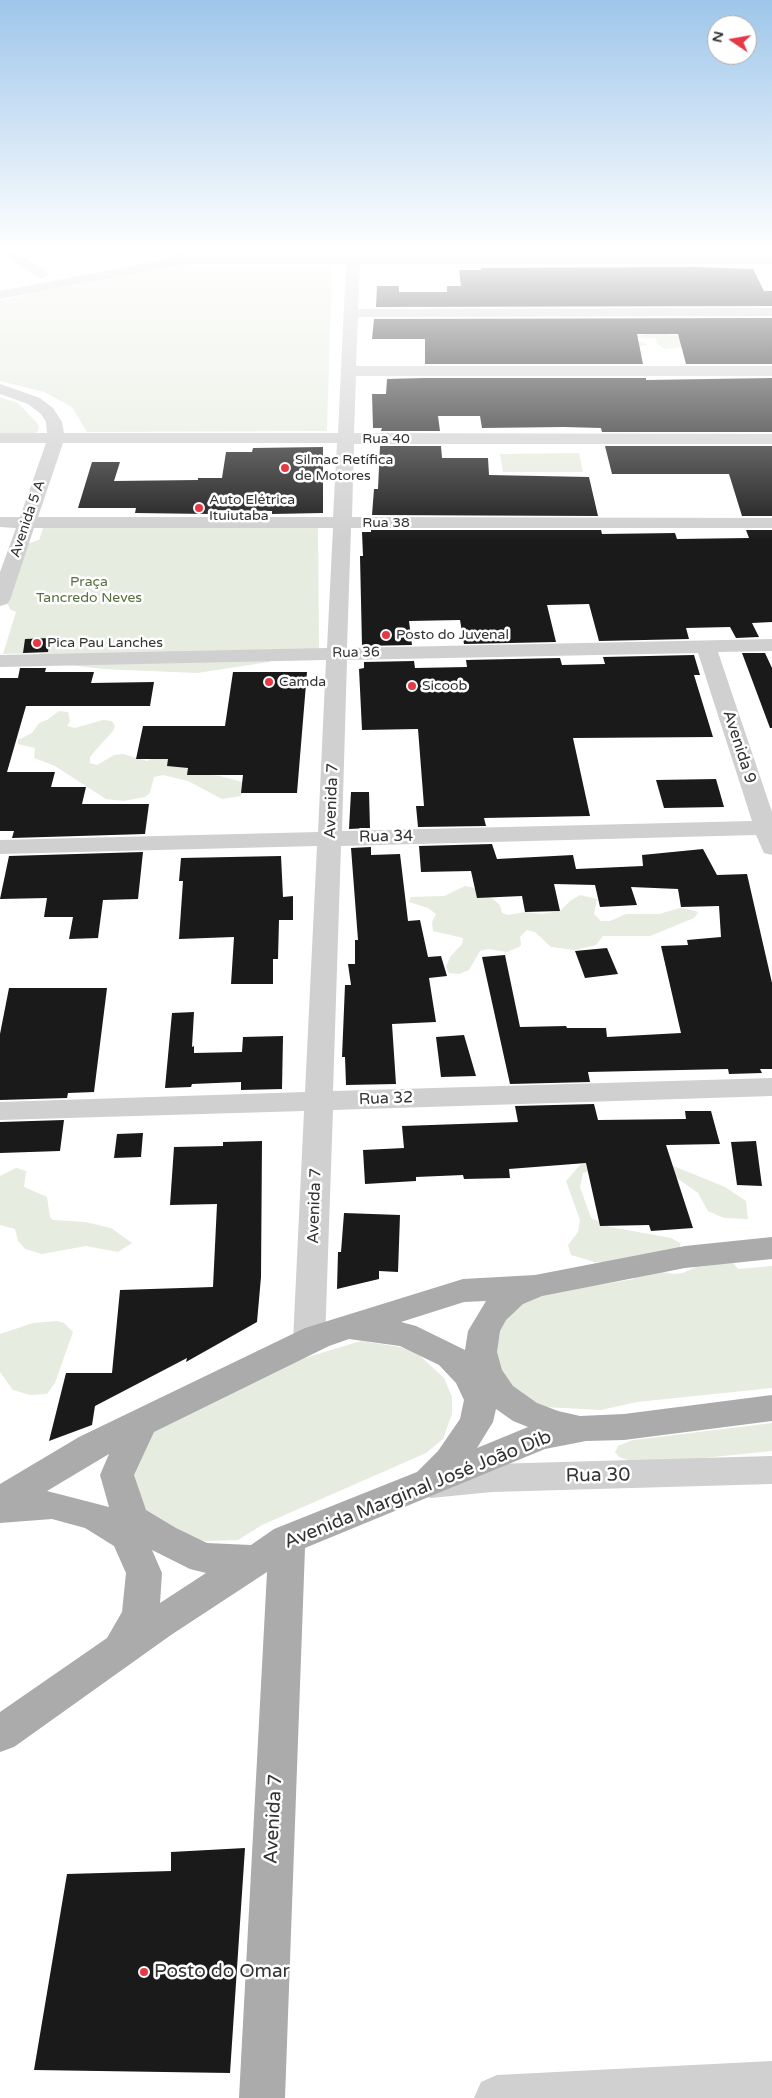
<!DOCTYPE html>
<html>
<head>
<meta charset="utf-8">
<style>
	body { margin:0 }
	#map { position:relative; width:772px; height:2098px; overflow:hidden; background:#fff; font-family:"Varela Round",sans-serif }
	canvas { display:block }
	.north { position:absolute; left:707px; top:15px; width:50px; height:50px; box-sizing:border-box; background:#fff; border:1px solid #adadad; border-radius:50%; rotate:282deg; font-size:14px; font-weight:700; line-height:20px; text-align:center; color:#333 }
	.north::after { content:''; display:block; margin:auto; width:18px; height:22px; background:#e63946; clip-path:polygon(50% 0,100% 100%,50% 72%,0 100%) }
</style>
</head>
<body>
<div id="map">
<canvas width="772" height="2098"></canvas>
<div class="north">N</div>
</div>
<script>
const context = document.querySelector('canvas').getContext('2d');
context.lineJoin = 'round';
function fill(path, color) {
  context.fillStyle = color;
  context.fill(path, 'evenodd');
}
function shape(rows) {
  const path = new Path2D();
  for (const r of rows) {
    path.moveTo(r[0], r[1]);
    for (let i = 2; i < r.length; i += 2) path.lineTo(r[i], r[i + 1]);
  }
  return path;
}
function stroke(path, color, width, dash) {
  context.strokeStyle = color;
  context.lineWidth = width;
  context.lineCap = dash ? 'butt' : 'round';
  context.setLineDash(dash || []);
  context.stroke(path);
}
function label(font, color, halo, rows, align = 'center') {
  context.font = font + ' "Varela Round",sans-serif';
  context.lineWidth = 5;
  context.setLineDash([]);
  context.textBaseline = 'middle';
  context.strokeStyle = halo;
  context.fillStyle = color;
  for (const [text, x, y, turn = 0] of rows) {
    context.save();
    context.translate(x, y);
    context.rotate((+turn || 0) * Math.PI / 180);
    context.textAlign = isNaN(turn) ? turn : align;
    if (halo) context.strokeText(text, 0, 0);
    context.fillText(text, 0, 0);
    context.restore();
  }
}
fill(shape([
	[267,248,489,248,273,250],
	[174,265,332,266,327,431,87,432,72,407,44,392,0,381,0,300],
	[658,332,681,337,682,347,665,349,657,344,656,338,631,337,627,341,644,342,647,345,625,347,617,336,638,336],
	[0,397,18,403,35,421,39,426,38,431,36,433,0,436],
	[579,453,583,472,503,472,500,454],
	[126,524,153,528,318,528,319,649,278,656,269,662,197,673,103,669,70,665,42,657,39,653,3,654,16,612,11,610,6,602,27,544,39,540,43,528,106,528],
	[59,711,68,712,70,721,67,726,75,728,103,720,112,721,115,726,113,731,94,752,90,757,90,763,97,765,114,755,123,754,147,761,158,756,175,756,187,769,198,773,220,776,246,783,241,796,222,799,188,781,163,775,154,777,150,793,145,797,124,801,106,799,55,766,34,758,35,748,18,744,18,740,32,733,39,723,47,720],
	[465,886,475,888,493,899,500,905,502,913,508,915,525,912,542,914,560,911,570,901,580,895,597,899,594,914,601,921,610,921,626,914,659,914,680,908,696,911,698,913,694,918,650,936,603,936,596,945,575,950,551,947,535,932,527,930,520,937,521,945,519,947,507,952,488,949,480,951,469,970,459,974,449,973,446,967,450,957,462,944,463,938,433,931,432,922,436,914,428,908,409,902,411,897,444,896],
	[597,1159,666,1163,725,1187,746,1201,748,1219,724,1218,708,1211,698,1193,677,1178,604,1167,583,1173,580,1187,591,1218,610,1227,671,1238,680,1243,680,1248,618,1262,595,1262,571,1255,568,1245,578,1232,580,1220,566,1181,580,1165],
	[16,1168,26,1171,24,1187,47,1197,50,1217,53,1220,85,1222,111,1228,132,1243,118,1252,86,1246,42,1254,25,1249,18,1241,15,1229,0,1225,0,1176],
	[717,1257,730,1259,738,1269,772,1266,772,1388,637,1402,601,1410,544,1407,510,1389,494,1371,496,1324,532,1296,634,1279,638,1274,649,1270,674,1274,683,1273],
	[57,1321,64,1323,73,1332,55,1383,47,1394,30,1395,13,1390,0,1372,0,1334,33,1323],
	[361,1341,400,1347,417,1353,444,1378,452,1397,452,1414,443,1439,426,1453,262,1525,238,1540,205,1541,170,1535,149,1518,135,1493,132,1467,147,1434,288,1363],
	[772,1423,772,1451,664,1462,631,1461,619,1457,615,1452,618,1446,633,1440]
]), '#e6ecdf');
fill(shape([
	[695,267,753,269,764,291,772,291,772,306,376,307,377,286,399,286,399,292,447,292,447,286,461,286,459,270,481,270,481,268],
	[772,318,772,364,686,364,678,334,637,334,643,364,425,364,425,339,372,339,374,319],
	[424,378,646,378,646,380,772,378,772,432,602,432,601,428,564,427,482,428,480,416,438,416,440,431,381,431,382,428,373,428,372,394,386,394,387,379],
	[380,446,441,446,442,458,488,458,489,475,589,477,598,516,372,515,374,489,378,489],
	[605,446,772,446,772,516,742,516,729,474,612,474],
	[323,447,323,513,272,514,272,511,209,510,209,514,135,513,136,508,78,508,92,462,120,462,114,481,198,480,198,478,222,478,226,452,252,452,253,448],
	[371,530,601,530,602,534,675,533,677,539,749,538,746,530,772,530,772,622,752,623,759,637,736,638,730,627,686,628,689,639,599,641,589,604,547,605,556,642,464,644,460,620,409,621,412,645,362,646,360,556,363,556,362,532,371,532],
	[50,638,48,652,23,653,25,639],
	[742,653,765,653,772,668,772,728,770,728],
	[694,655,700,675,694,675,713,737,573,738,590,816,484,818,486,826,418,827,416,806,424,806,418,729,362,730,359,669,364,668,364,662,414,661,415,668,467,667,466,660,560,658,562,665,605,664,603,657],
	[20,668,46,668,45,672,94,672,91,683,154,682,150,706,26,706,7,772,55,772,51,787,86,787,82,804,149,804,145,834,12,838,14,831,0,831,0,678,18,678],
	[233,672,307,672,297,793,241,793,243,775,187,775,188,768,167,766,168,759,136,759,143,726,225,726],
	[716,779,724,807,664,808,656,780],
	[351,792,369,792,370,828,349,829],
	[492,844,497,859,573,855,576,869,643,866,642,855,703,849,717,875,747,874,772,983,772,1069,760,1069,762,1073,729,1074,728,1069,588,1072,590,1082,510,1084,482,957,505,955,520,1027,566,1026,567,1028,606,1028,607,1037,681,1033,661,946,688,945,687,940,721,937,719,906,681,907,678,889,631,887,637,905,600,907,595,885,554,884,560,911,525,912,522,896,477,898,471,871,421,872,419,846],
	[371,847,371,855,400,854,408,921,420,920,428,957,441,956,447,976,429,978,436,1022,392,1024,396,1084,346,1085,345,1057,342,1057,345,985,351,985,348,964,355,964,355,940,358,940,351,848],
	[143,852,138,899,103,900,98,938,69,939,73,917,44,917,47,898,0,899,9,856],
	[281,856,283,897,293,896,293,920,279,920,278,959,273,959,273,984,231,984,234,937,179,939,183,881,179,881,181,858],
	[607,948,618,974,585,978,575,951],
	[9,988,107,988,94,1092,68,1093,67,1098,0,1100,0,1034],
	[194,1012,192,1047,194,1046,194,1053,242,1052,243,1037,283,1036,282,1089,241,1090,241,1082,192,1084,191,1087,165,1088,172,1013],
	[464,1035,476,1076,441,1077,436,1037],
	[594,1104,598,1120,686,1119,685,1111,711,1111,720,1144,666,1145,693,1228,651,1231,649,1225,600,1226,586,1163,509,1169,510,1178,464,1179,463,1175,416,1177,416,1181,365,1184,363,1150,404,1148,402,1126,518,1122,515,1106],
	[64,1120,60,1151,0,1153,0,1122],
	[143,1133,141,1157,114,1158,117,1134],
	[262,1141,261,1277,257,1322,186,1362,187,1358,95,1406,92,1425,49,1441,66,1373,112,1373,120,1290,213,1287,217,1204,170,1205,174,1147,223,1146,223,1142],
	[756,1141,762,1186,737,1185,731,1142],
	[344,1213,400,1215,398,1272,379,1271,379,1279,337,1289,338,1252,341,1252],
	[245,1848,230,2073,34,2070,67,1874,171,1871,171,1852]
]), '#1a1a1a');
fill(shape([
	[0,248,9,248,50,274,43,278,38,277,0,254,0,248],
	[162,248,176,248,188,255,200,256,772,256,772,264,360,264,358,309,772,308,772,316,358,317,356,366,772,366,772,376,356,376,354,433,772,434,772,444,354,444,352,517,772,518,772,528,351,528,347,648,772,639,772,651,718,652,772,812,772,855,764,853,756,835,341,846,333,1091,772,1078,772,1096,333,1110,325,1341,321,1350,309,1353,297,1350,293,1341,304,1111,0,1120,0,1102,305,1092,317,846,0,854,0,840,318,832,326,660,0,667,0,655,327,648,333,528,34,528,10,600,7,604,0,606,0,572,16,528,0,527,0,517,20,517,46,443,0,443,0,433,47,433,46,422,41,414,28,404,0,394,0,384,40,398,53,408,62,422,64,433,338,433,346,264,185,264,0,299,0,291,174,258,162,248],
	[63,443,337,443,333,517,38,517,63,443],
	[698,653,752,821,342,831,347,660,698,653],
	[772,1456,772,1484,492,1492,431,1498,419,1494,413,1484,419,1474,431,1470,492,1464,772,1456],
	[772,2061,772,2098,474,2098,481,2082,497,2075,772,2061]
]), '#d0d0d0');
fill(shape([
	[772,1237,772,1259,685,1268,542,1296,523,1304,506,1320,500,1331,497,1352,502,1370,513,1386,537,1403,558,1411,580,1416,624,1414,772,1395,772,1421,624,1440,586,1441,545,1449,305,1548,285,2098,239,2098,267,1572,171,1635,14,1747,0,1752,0,1712,107,1638,122,1612,126,1573,114,1546,85,1528,52,1519,0,1523,0,1484,79,1437,305,1328,463,1279,535,1275,685,1246,772,1237],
	[486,1301,468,1331,465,1350,416,1326,401,1322,464,1302,486,1301],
	[349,1339,400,1346,439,1365,456,1383,464,1400,460,1419,438,1451,417,1472,274,1529,251,1545,207,1543,176,1528,146,1510,134,1475,154,1432,329,1346,349,1339],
	[496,1409,513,1421,528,1427,477,1448,493,1422,496,1409],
	[109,1454,100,1475,109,1507,47,1491,109,1454],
	[152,1550,190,1569,206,1573,160,1603,162,1573,152,1550]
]), '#ababab');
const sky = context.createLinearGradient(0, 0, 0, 541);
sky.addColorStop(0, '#9ec6ea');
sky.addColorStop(0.46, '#fff');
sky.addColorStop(1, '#ffffff00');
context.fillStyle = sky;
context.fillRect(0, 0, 772, 541);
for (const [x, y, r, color] of [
	[285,468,5,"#e63946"],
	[199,508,5,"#e63946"],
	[386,635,5,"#e63946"],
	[37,643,5,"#e63946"],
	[269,682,5,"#e63946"],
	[412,686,5,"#e63946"],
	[144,1972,5,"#e63946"]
]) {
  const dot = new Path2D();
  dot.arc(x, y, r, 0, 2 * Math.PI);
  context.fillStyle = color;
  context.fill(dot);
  stroke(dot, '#fff', 2);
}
label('14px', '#333', '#fff', [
	["Rua 40",386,439],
	["Avenida 5 A",28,519,-71],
	["Rua 38",386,523],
	["Rua 36",356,653,-1]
]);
label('14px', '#333', '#fff', [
	["Silmac Retífica",295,460],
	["de Motores",295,476],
	["Auto Elétrica",209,500],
	["Ituiutaba",209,516],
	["Posto do Juvenal",396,635],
	["Pica Pau Lanches",47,643],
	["Camda",279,682],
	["Sicoob",422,686]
], 'left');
label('14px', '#56703f', '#fff', [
	["Praça",89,582],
	["Tancredo Neves",89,598]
]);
label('16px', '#333', '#fff', [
	["Avenida 9",739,747,72],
	["Avenida 7",332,801,-88],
	["Rua 34",386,837,-1],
	["Rua 32",386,1099,-2],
	["Avenida 7",315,1206,-88]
]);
label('19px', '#333', '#fff', [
	["Rua 30",598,1476,-1],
	["Avenida Marginal José João Dib",418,1490,-22],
	["Avenida 7",274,1819,-87]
]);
label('19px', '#333', '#fff', [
	["Posto do Omar",154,1972]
], 'left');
</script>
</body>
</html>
